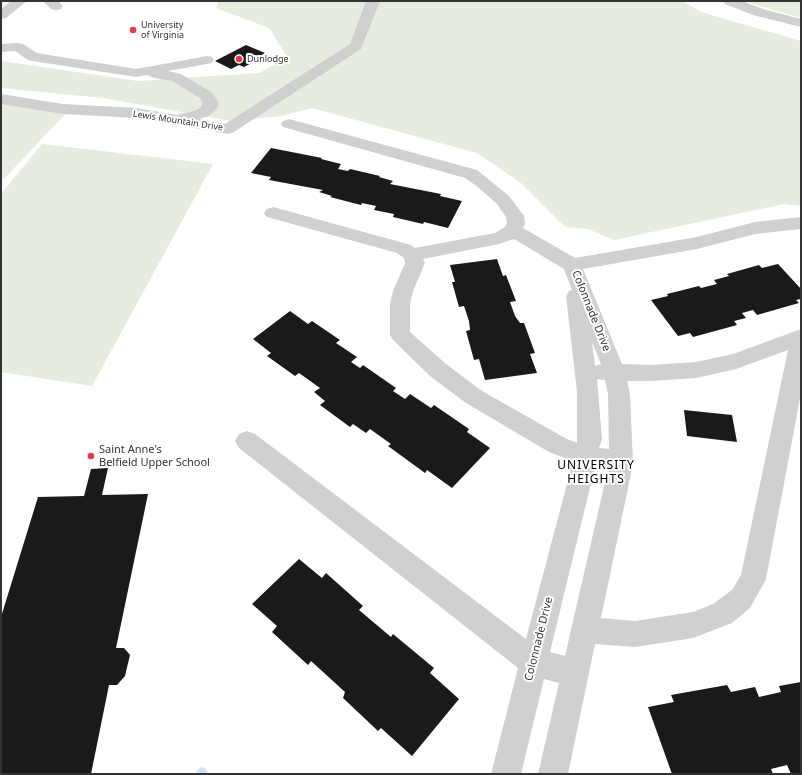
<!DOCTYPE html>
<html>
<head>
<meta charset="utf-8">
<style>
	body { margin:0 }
	#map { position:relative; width:802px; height:775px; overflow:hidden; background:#fff; font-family:"Noto Sans",sans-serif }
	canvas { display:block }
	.frame { position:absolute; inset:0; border:2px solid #333; pointer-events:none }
</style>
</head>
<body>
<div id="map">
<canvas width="802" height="775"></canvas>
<div class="frame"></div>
</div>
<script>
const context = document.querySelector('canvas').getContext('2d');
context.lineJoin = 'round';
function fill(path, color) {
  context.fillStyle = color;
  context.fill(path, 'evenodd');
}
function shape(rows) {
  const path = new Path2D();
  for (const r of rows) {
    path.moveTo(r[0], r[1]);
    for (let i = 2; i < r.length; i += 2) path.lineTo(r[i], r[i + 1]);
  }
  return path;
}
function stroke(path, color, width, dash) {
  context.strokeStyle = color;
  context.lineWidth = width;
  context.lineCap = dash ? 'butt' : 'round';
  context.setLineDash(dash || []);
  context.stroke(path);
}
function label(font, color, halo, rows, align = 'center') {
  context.font = font + ' "Noto Sans",sans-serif';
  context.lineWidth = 4;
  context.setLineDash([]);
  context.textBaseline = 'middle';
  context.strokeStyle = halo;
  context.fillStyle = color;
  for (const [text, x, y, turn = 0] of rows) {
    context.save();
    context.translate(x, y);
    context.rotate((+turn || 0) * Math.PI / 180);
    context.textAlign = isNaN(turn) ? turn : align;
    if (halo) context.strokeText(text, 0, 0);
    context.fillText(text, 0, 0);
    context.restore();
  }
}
fill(shape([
	[219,1,683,1,701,12,801,41,801,206,784,204,614,240,588,229,565,227,521,183,477,153,312,108,281,116,231,121,103,98,1,88,1,61,138,81,259,73,288,58,269,28,216,8],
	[746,1,801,1,801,18,753,4],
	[1,102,67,112,1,182],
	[42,144,213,164,92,386,1,372,1,194]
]), '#e6ecdf');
fill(shape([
	[202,767,206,769,208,774,196,774,198,769,202,767]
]), '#cfe2ee');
fill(shape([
	[246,45,265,53,260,56,263,57,244,67,239,65,231,69,215,61],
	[271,148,322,158,321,159,341,164,338,169,348,171,350,169,380,176,379,177,393,181,390,184,441,194,440,196,462,201,448,228,424,222,423,224,393,217,394,214,374,210,376,206,362,203,361,205,330,197,332,196,319,192,323,190,269,180,271,177,251,173],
	[497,259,503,276,506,275,516,301,510,302,515,316,520,323,524,323,535,353,530,354,537,373,485,380,479,359,474,360,466,331,470,330,469,321,464,306,459,307,452,282,455,282,450,265],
	[778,264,801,289,801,299,796,300,799,303,757,315,753,310,742,313,746,318,734,321,737,325,693,337,690,333,678,336,651,300,668,296,667,294,699,286,701,288,717,284,714,280,729,276,727,274,759,265,762,268],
	[290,311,308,324,312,321,340,340,336,343,357,357,351,362,360,368,363,365,396,388,393,391,405,399,410,394,431,408,434,405,469,429,467,432,490,448,452,488,427,470,425,473,388,446,391,444,370,429,366,433,353,424,350,427,320,405,325,401,314,392,320,388,299,373,295,376,267,356,271,353,253,339],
	[684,410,732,415,737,442,687,436],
	[108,468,102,495,148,494,116,648,124,648,130,655,125,676,117,685,109,685,91,774,1,774,1,617,38,497,84,496,91,469],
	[299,559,322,578,326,573,363,606,359,610,391,637,393,634,434,668,430,673,459,699,412,756,381,728,378,731,343,698,345,692,311,661,308,665,272,632,277,626,252,604],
	[801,682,801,774,791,774,787,765,771,769,773,774,672,774,648,707,674,702,671,695,727,685,731,692,755,687,759,697,781,692,779,686]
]), '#1a1a1a');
fill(shape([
	[11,1,27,1,6,18,1,19,1,9,11,1],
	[43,1,58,1,63,6,61,9,56,10,51,9,43,1],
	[366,1,380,1,361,49,234,132,228,134,137,118,63,114,1,104,1,94,63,104,137,108,177,115,197,110,202,106,202,102,200,98,172,81,154,78,147,75,136,77,33,61,28,60,15,51,1,52,1,44,18,43,23,44,37,53,136,69,207,56,212,57,214,60,212,63,168,71,181,74,211,92,214,95,218,102,218,107,209,116,199,119,225,124,350,44,366,1],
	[723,1,742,1,763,9,801,19,801,27,753,15,725,4,723,1],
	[289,119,477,170,509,196,524,216,525,224,523,228,575,258,697,237,755,222,801,217,801,229,755,234,697,249,583,269,622,364,651,365,696,362,733,354,801,329,801,393,766,579,750,608,732,623,693,638,635,647,595,644,568,774,538,774,559,683,544,679,521,774,491,774,518,668,239,448,235,441,239,434,247,431,255,434,526,639,573,461,549,452,466,403,430,376,393,340,390,335,390,304,393,291,405,263,404,258,397,253,267,217,264,213,267,209,273,207,411,245,415,248,495,233,505,227,507,224,506,217,497,204,478,187,465,178,283,127,281,124,283,121,289,119],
	[514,239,564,269,572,290,569,291,566,296,577,392,577,443,565,438,482,391,446,364,410,332,410,304,413,291,425,263,423,259,499,244,514,239],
	[592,342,601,364,595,366,592,342],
	[788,350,741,575,732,590,713,604,693,612,635,621,601,618,633,464,630,394,627,381,651,381,696,378,736,369,788,350],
	[597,379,605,380,608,394,609,449,599,448,602,439,597,379],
	[595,467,608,469,565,656,550,652,595,467]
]), '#d0d0d0');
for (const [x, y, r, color] of [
	[133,30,4,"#e63946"],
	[239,59,4,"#e63946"],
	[91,456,4,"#e63946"]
]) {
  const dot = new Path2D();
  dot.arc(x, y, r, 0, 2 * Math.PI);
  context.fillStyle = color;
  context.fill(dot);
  stroke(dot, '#fff', 1.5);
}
label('9px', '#333', '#fff', [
	["University",141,25],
	["of Virginia",141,35],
	["Dunlodge",247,59]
], 'left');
label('9px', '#333', '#fff', [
	["Lewis Mountain Drive",178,121,9]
]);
label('11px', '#333', '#fff', [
	["Colonnade Drive",591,311,68],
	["Colonnade Drive",539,639,-76]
]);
label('11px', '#333', '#fff', [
	["Saint Anne's",99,450],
	["Belfield Upper School",99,463]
], 'left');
context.letterSpacing = '1px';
label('12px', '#000', '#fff', [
	["UNIVERSITY",596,466],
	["HEIGHTS",596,480]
]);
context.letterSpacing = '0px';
</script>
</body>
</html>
